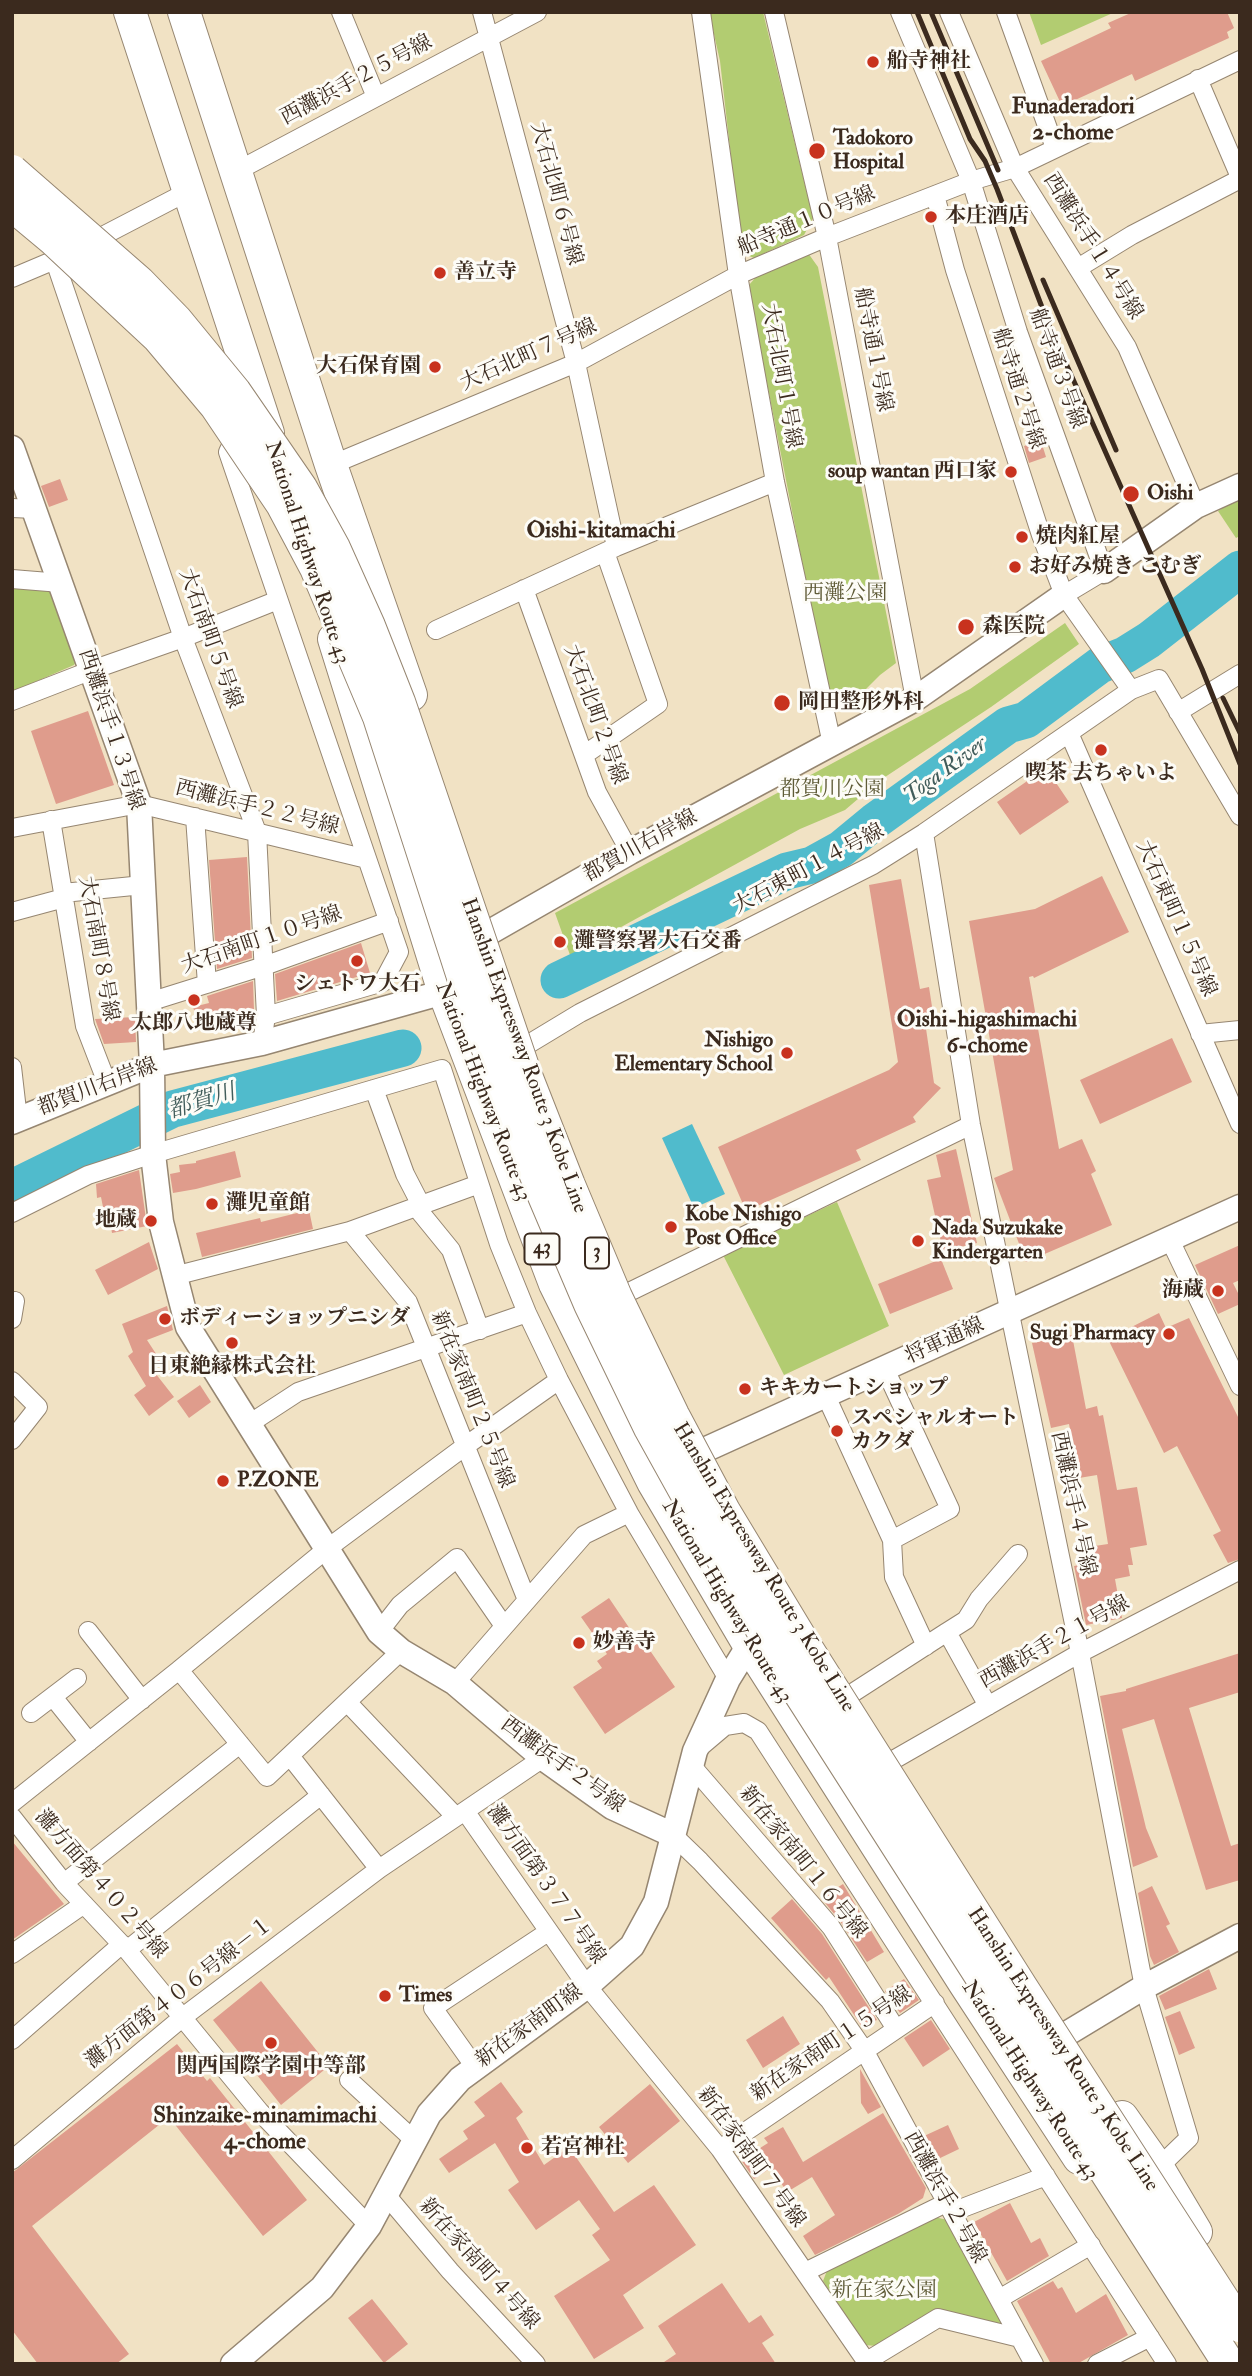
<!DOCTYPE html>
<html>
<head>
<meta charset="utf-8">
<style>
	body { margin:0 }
	#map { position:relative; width:1252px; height:2376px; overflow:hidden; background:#f1e2c4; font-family:"IM FELL Double Pica",serif }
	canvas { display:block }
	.frame { position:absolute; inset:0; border:14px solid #3b2a1e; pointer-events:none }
</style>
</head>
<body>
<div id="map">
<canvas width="1252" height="2376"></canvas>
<div class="frame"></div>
</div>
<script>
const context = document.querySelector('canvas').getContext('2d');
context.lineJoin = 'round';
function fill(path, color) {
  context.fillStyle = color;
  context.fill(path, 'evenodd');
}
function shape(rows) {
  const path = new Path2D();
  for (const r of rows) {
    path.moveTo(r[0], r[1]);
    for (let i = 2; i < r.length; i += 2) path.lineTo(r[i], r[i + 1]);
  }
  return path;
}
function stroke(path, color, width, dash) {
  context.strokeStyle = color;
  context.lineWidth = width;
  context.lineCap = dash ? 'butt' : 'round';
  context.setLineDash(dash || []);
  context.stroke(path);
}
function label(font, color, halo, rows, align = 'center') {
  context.font = font + ' "IM FELL Double Pica","Noto Serif JP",serif';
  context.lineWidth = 6;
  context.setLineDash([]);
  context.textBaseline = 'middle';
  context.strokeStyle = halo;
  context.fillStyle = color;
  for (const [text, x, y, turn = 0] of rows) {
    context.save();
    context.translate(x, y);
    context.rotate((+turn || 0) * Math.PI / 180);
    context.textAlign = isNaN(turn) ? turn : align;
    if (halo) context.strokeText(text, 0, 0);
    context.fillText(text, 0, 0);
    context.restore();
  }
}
fill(shape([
	[709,12,763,12,813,218,804,235,754,258,742,253,720,61],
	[1029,12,1115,12,1041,45],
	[808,253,818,267,896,663,880,675,860,695,831,710,748,286,757,276],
	[1240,497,1240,536,1236,538,1218,511],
	[12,585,55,590,79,656,74,665,12,692],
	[1065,623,1079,644,991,707,879,781,845,810,800,829,570,955,555,913,970,689],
	[837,1202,889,1326,784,1375,723,1255],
	[934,2217,948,2220,1010,2332,937,2312,877,2346,864,2345,823,2281,828,2268]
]), '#b2cc71');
fill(shape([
	[692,1124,725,1194,694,1208,662,1138]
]), '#50bbcc');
stroke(shape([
	[559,980,787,871,812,865,841,849,875,821,1008,725,1026,720,1100,665,1125,655,1149,640,1240,569],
	[12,1188,173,1109,403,1048]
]), '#50bbcc', 37);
fill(shape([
	[1133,12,1227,12,1234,28,1227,32,1229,38,1135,81,1132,74,1062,106,1041,61,1111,28,1108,23],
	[1041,441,1046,457,1029,463,1024,446],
	[60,479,68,500,49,507,41,486],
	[88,711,114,785,56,804,31,731],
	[1046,768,1069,802,1020,835,997,802],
	[247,857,252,958,217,969,209,860],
	[1102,876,1129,932,1034,978,1033,976,1029,977,1059,1149,1082,1139,1096,1171,1091,1174,1112,1225,1026,1262,994,1178,1013,1170,969,921,1035,909],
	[901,879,920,989,929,987,933,1013,924,1015,934,1083,941,1088,913,1117,916,1122,856,1150,861,1160,746,1211,718,1147,889,1070,898,1062,869,885],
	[361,943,370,973,277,1001,275,974],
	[253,981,254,1010,198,1023,193,1007,209,1003,207,996],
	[135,1017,136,1042,104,1044,95,1019],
	[1172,1038,1192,1082,1100,1124,1080,1080],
	[956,1149,977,1243,943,1251,927,1180,941,1177,936,1155],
	[235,1151,241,1177,196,1189,173,1193,170,1174,180,1172,179,1165,196,1163,196,1161],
	[139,1170,147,1226,112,1233,109,1216,105,1217,101,1197,97,1198,96,1184],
	[309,1210,313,1229,202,1257,196,1233,260,1218,261,1222],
	[149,1242,158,1269,108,1295,95,1270],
	[1240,1245,1240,1280,1233,1283,1240,1297,1240,1304,1218,1314,1195,1265],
	[941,1259,953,1289,890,1314,878,1284],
	[167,1306,173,1330,147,1340,162,1363,152,1369,174,1397,149,1416,134,1395,146,1386,128,1356,133,1352,122,1324],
	[1159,1313,1166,1328,1189,1318,1240,1421,1240,1559,1228,1563,1213,1535,1221,1531,1177,1446,1164,1453,1108,1339],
	[1072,1335,1086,1409,1097,1406,1099,1416,1103,1415,1117,1490,1137,1487,1147,1545,1130,1548,1133,1565,1128,1565,1130,1576,1115,1579,1122,1618,1086,1625,1074,1566,1091,1563,1088,1547,1108,1544,1097,1475,1079,1478,1069,1424,1051,1428,1032,1343],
	[200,1385,211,1402,189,1418,177,1401],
	[609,1598,634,1635,638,1633,675,1687,605,1734,573,1687,602,1668,597,1661,607,1654,581,1617],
	[1240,1653,1240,1692,1189,1708,1231,1846,1240,1843,1240,1880,1206,1890,1154,1719,1122,1729,1146,1828,1158,1857,1133,1867,1100,1696,1126,1691,1126,1689],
	[12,1841,64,1904,12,1940],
	[843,1884,884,1952,867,1962,840,1921,821,1898],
	[1152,1886,1170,1924,1166,1926,1179,1952,1154,1965,1150,1956,1138,1893],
	[792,1899,822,1934,877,2020,862,2027,829,1977,826,1980,771,1918],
	[1209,1969,1217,1989,1165,2010,1159,1996],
	[904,1979,919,2000,900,2013,885,1991],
	[261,1981,329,2066,281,2105,213,2020],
	[1180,2011,1195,2048,1179,2055,1165,2017],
	[783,2016,800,2044,763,2068,746,2040],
	[931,2020,950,2049,923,2067,904,2038],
	[177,2044,207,2081,210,2078,307,2200,263,2236,169,2117,32,2226,129,2354,116,2364,38,2364,12,2330,12,2173],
	[860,2069,881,2107,868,2114,861,2103],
	[501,2082,523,2112,516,2118,544,2165,569,2147,614,2212,654,2185,696,2245,623,2295,644,2328,594,2359,554,2296,610,2260,592,2235,600,2229,579,2200,536,2230,508,2190,519,2182,495,2143,449,2173,439,2159,468,2139,463,2131,485,2116,474,2102],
	[650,2084,680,2121,628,2163,599,2127],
	[883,2113,926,2188,923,2198,898,2214,815,2255,803,2236,835,2215,812,2177,787,2192,771,2168,754,2179,741,2160,768,2143,764,2138,783,2127,803,2162],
	[948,2125,959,2149,936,2160,924,2136],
	[1010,2203,1031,2243,1040,2238,1049,2256,1007,2281,974,2222],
	[1053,2281,1058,2289,1062,2287,1076,2313,1106,2294,1128,2335,1077,2364,1051,2364,1017,2301],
	[722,2283,749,2323,761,2315,774,2335,762,2343,776,2364,661,2364,676,2354,658,2326],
	[372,2299,408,2344,384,2363,348,2318]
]), '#df9c8c');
const street = shape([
	[341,12,376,97],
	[482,12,576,363,616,547],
	[701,12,738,275,775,482,832,744],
	[774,12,827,237,915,699],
	[900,12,971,181,1018,332,1104,571,1064,595],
	[949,12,1015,168,1127,347,1196,506],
	[1006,12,1055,148],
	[1198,79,1240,177],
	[237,171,537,12],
	[935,195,955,270,1041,535,1064,595,1131,690],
	[89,243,187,192],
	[55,261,183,638,257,832,266,1016,262,1043],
	[1078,268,1132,235,1240,179],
	[12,278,64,256],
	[238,431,228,452,399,952,383,982,266,1016],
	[331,465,576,363,738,275,827,237,971,181,1015,168,1240,60],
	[12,508,35,509],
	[12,579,61,583],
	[524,589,597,792,630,852],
	[436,630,616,547,775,482],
	[12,701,92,670,183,638,278,600],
	[1178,712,1240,674],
	[1069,733,1240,1124],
	[584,755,658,704,605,552],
	[195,817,207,984],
	[51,820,85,1026,107,1083],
	[12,828,139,804,367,859],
	[924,833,971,1125,1080,1653,1144,1987,1189,2138,1158,2168],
	[63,893,143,885],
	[12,912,64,898],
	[149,1002,264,966,389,921],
	[1200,1034,1240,1030],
	[527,1045,580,1013,873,865,924,833,1131,690,1159,679,1240,816],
	[12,1067,18,1119],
	[374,1089,405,1174,421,1205],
	[416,1207,451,1250,480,1330],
	[12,1213,88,1175,153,1154,442,1069,499,1244,527,1313,559,1380,629,1513,728,1679],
	[350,1231,408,1302,527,1600],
	[1170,1240,1240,1386],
	[174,1276,350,1231,479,1184],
	[627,1293,971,1125],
	[12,1319,15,1301],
	[885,1369,950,1509,892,1540],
	[12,1381,38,1407,12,1440],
	[826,1396,892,1540,894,1577,926,1646],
	[249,1424,298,1392,527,1313],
	[88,1631,142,1700],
	[379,1632,400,1605,457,1558,504,1626],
	[947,1632,966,1620,979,1599,1018,1554],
	[401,1651,267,1777,179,1670,328,1548,464,1447,559,1380],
	[455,1683,584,1535,629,1513],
	[851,1694,947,1632,988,1706],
	[53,1697,89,1742],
	[31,1713,77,1678],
	[699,1748,725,1726,744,1723,758,1731,1167,2364],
	[290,1756,379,1869],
	[895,1759,1080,1653,1240,1570],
	[691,1765,831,1927,896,2029],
	[12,1803,179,1670],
	[465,1811,587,1986,720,2149,868,2364],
	[12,1817,64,1883,127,1950,260,2112,369,2226],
	[456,1817,543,1758],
	[673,1835,700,1861,830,2001,864,2050,1034,2364],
	[64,1883,240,1744],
	[127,1950,321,1795],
	[12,1954,84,1904],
	[12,2040,122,1944],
	[475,2067,433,2008,548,1932],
	[349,2080,415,2141],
	[720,2149,935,2003],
	[12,2160,183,2017,379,1869,456,1817,348,1703],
	[387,2196,450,2271,536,2364],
	[952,2212,1046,2176],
	[805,2272,946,2203],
	[999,2299,1091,2245],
	[867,2361,938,2318,1020,2338],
	[1097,2364,1150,2337]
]);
const secondary = shape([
	[12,448,139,804,152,1065,153,1154,161,1222,188,1327,379,1632,401,1651,455,1683,543,1758,612,1807,673,1835],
	[1104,571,1196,506,1240,486],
	[12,1122,152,1065,262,1043,444,992,490,932,630,852,915,699,1064,595],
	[680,1465,700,1452,1240,1207],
	[1063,2036,1144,1987,1240,1936],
	[233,2364,322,2288,369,2226,429,2114,460,2079,587,1986,632,1946,656,1902,695,1751,728,1679,749,1645]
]);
const highway = shape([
	[130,12,268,433],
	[184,12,331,465,411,695],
	[334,639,444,992,555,1284,653,1482,749,1645,965,1984,1079,2158],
	[1122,2117,1158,2168,1196,2232]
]);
stroke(street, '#968671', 20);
stroke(secondary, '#968671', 27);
stroke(highway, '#968671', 34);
stroke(street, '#fff', 18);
stroke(secondary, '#fff', 24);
stroke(highway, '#fff', 32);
stroke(shape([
	[917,12,970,139,985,161,997,189,1048,323,1202,669,1240,764],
	[931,12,998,170],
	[1043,280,1116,450],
	[1223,698,1240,733]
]), '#3b2a1e', 5);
const highwayBridge = shape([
	[12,171,139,282,176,320,235,392,301,488,334,548,369,626,399,702,525,1073,569,1185,616,1297,673,1415,724,1511,806,1647,1022,1988,1240,2326],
	[12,205,54,240,158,337,216,406,282,504,316,568,379,717,465,983,499,1081,544,1196,590,1304,650,1428,781,1664,1229,2364]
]);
stroke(highwayBridge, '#968671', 34, []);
stroke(highwayBridge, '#fff', 32);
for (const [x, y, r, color] of [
	[873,62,7,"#c8321e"],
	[817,151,9,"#c8321e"],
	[931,217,7,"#c8321e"],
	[440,273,7,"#c8321e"],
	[435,367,7,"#c8321e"],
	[1011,472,7,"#c8321e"],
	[1131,494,9,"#c8321e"],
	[1022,537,7,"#c8321e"],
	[1015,567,7,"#c8321e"],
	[966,627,9,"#c8321e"],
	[782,703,9,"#c8321e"],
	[1101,750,7,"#c8321e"],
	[560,942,7,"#c8321e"],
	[357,961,7,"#c8321e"],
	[194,1000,7,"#c8321e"],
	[787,1053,7,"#c8321e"],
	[212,1204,7,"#c8321e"],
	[151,1221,7,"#c8321e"],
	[671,1227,7,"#c8321e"],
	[918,1241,7,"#c8321e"],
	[1218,1291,7,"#c8321e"],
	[165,1319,7,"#c8321e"],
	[1169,1334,7,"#c8321e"],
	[232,1343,7,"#c8321e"],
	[745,1389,7,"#c8321e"],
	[837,1431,7,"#c8321e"],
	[223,1481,7,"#c8321e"],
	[579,1643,7,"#c8321e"],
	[385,1996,7,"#c8321e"],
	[271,2043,7,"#c8321e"],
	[527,2148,7,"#c8321e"]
]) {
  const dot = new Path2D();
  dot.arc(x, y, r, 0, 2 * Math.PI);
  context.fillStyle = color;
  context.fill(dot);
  stroke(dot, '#fdfcf7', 2.5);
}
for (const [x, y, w] of [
	[542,1249,35],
	[597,1253,24]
]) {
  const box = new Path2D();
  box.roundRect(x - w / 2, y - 15.5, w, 31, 5);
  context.fillStyle = '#fdfcf7';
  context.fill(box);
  stroke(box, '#3b2a1e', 2);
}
label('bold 19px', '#3b2a1e', null, [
	["43",542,1249],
	["3",597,1253]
]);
label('bold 21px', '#3b2a1e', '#fdfcf7', [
	["船寺神社",887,62],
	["Tadokoro",833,139],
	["Hospital",833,163],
	["本庄酒店",945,217],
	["善立寺",454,273],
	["大石保育園",421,367,"right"],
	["soup wantan 西口家",997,472,"right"],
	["Oishi",1147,494],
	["焼肉紅屋",1036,537],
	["お好み焼き こむぎ",1029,567],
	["森医院",982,627],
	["岡田整形外科",798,703],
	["喫茶 去ちゃいよ",1101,774,"center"],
	["灘警察署大石交番",574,942],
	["シェトワ大石",357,985,"center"],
	["太郎八地蔵尊",194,1024,"center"],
	["Nishigo",773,1041,"right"],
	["Elementary School",773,1065,"right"],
	["灘児童館",226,1204],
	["Kobe Nishigo",685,1215],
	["Post Office",685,1239],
	["地蔵",137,1221,"right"],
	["Nada Suzukake",932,1229],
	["Kindergarten",932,1253],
	["海蔵",1204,1291,"right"],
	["ボディーショップニシダ",179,1319],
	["Sugi Pharmacy",1155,1334,"right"],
	["日東絶縁株式会社",232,1367,"center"],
	["キキカートショップ",759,1389],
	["スペシャルオート",851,1419],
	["カクダ",851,1443],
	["P.ZONE",237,1481],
	["妙善寺",593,1643],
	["Times",399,1996],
	["関西国際学園中等部",271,2067,"center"],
	["若宮神社",541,2148]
], 'left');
label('21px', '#3b2a1e', '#fdfcf7', [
	["西灘浜手２５号線",357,81,-28],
	["大石北町６号線",555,194,75],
	["船寺通１０号線",807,222,-23],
	["西灘浜手１４号線",1092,247,58],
	["船寺通１号線",872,350,79],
	["大石北町７号線",529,356,-24],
	["船寺通３号線",1056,369,70],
	["大石北町１号線",780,376,80],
	["船寺通２号線",1017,389,72],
	["National Highway Route 43",306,553,72],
	["大石南町５号線",209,639,70],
	["大石北町２号線",594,715,70],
	["西灘浜手１３号線",110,730,72],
	["西灘浜手２２号線",257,809,14],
	["都賀川右岸線",641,847,-29],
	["大石東町１４号線",809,870,-28],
	["大石東町１５号線",1175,919,66],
	["大石南町１０号線",262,941,-19],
	["大石南町８号線",97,949,80],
	["Hanshin Expressway Route 3 Kobe Line",523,1056,70],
	["都賀川右岸線",98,1088,-21],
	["National Highway Route 43",482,1092,69],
	["将軍通線",945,1342,-24],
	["新在家南町２５号線",471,1400,68],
	["西灘浜手４号線",1072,1504,78],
	["Hanshin Expressway Route 3 Kobe Line",763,1568,59],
	["National Highway Route 43",726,1602,59],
	["西灘浜手２１号線",1055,1643,-29],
	["西灘浜手２号線",562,1766,36],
	["新在家南町１６号線",802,1863,51],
	["灘方面第４０２号線",100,1885,49],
	["灘方面第３７７号線",545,1885,55],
	["灘方面第４０６号線－１",180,1994,-38],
	["新在家南町線",530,2027,-36],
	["新在家南町１５号線",832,2045,-34],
	["Hanshin Expressway Route 3 Kobe Line",1062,2050,57],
	["National Highway Route 43",1029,2081,57],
	["新在家南町７号線",750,2158,54],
	["西灘浜手２号線",944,2198,61],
	["新在家南町４号線",478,2265,48]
]);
label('21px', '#5f5b37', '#fdfcf7', [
	["西灘公園",845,594],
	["都賀川公園",832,790],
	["新在家公園",884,2291]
]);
label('bold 23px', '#3b2a1e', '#fdfcf7', [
	["Funaderadori",1073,108],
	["2-chome",1073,134],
	["Oishi-kitamachi",601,532],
	["Oishi-higashimachi",987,1021],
	["6-chome",987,1047],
	["Shinzaike-minamimachi",265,2117],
	["4-chome",265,2143]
]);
label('italic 23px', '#425d5b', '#fdfcf7', [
	["Toga River",946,771,-36],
	["都賀川",202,1103,-17]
]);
</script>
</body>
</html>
